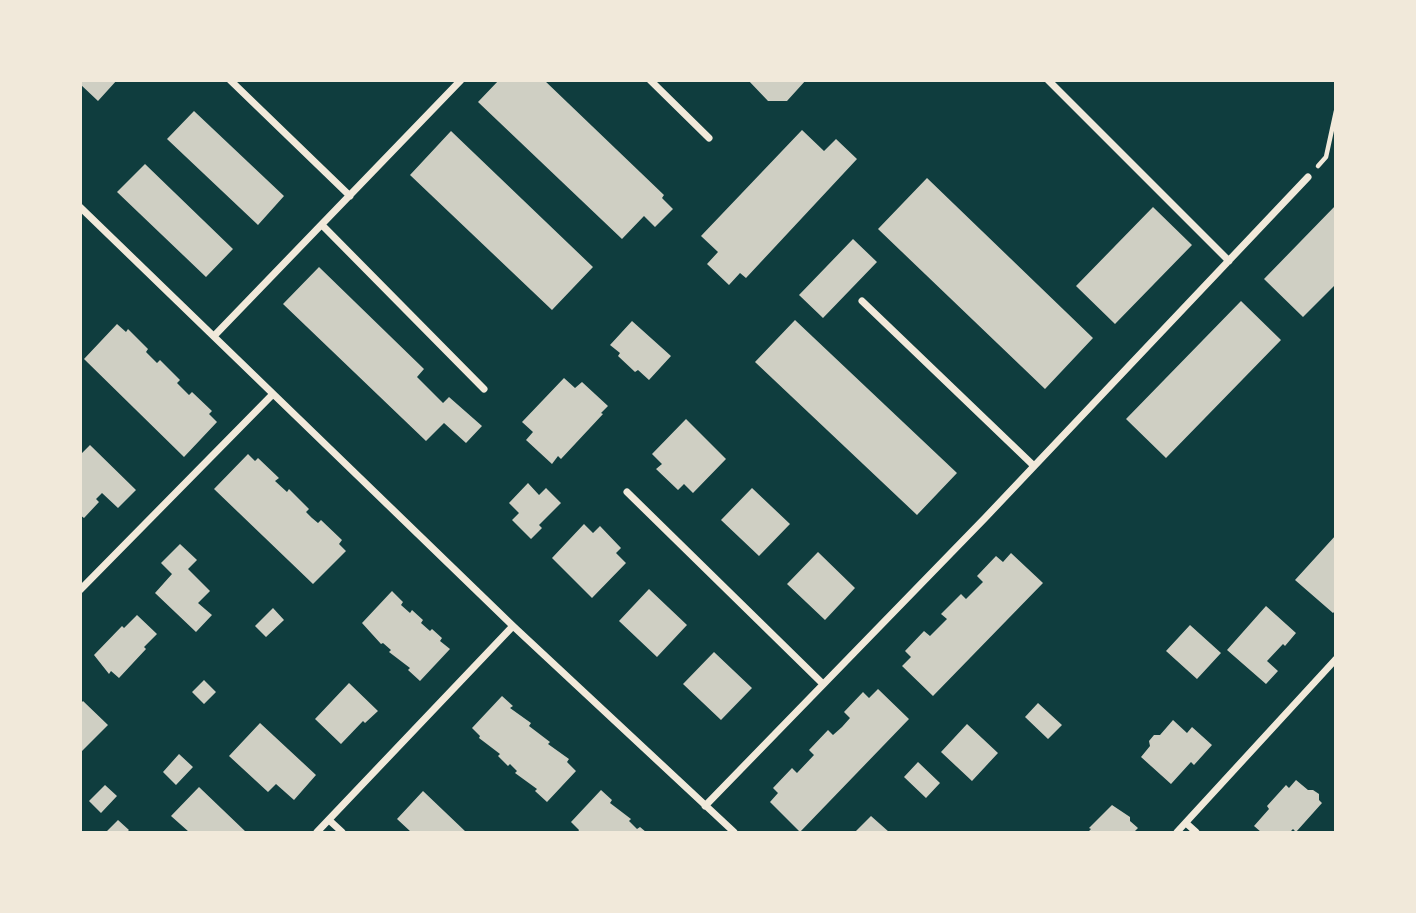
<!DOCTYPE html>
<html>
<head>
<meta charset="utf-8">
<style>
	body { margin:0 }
	#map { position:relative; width:1416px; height:913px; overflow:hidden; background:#0f3d3e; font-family:Quicksand,sans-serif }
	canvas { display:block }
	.frame { position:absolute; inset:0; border:82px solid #f1e9da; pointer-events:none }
</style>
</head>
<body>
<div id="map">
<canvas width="1416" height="913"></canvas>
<div class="frame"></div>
</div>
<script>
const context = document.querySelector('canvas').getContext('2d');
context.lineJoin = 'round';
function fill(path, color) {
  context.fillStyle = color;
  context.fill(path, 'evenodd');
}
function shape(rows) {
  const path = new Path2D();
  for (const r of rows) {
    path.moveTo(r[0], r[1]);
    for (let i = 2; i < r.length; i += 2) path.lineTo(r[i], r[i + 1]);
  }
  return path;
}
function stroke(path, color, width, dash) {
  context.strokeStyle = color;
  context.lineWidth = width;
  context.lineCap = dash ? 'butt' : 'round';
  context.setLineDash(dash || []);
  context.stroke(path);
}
fill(shape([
	[80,80,117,80,98,101,80,84],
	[499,80,544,80,664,195,662,198,673,209,655,227,644,216,622,239,478,102],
	[748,80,806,80,787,101,768,101],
	[194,111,284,196,258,225,167,139],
	[802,130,824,151,836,139,857,159,746,278,740,273,729,285,707,264,718,252,701,236],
	[451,131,593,267,552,310,410,175],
	[145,164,233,249,206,277,117,192],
	[927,178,1093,338,1045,389,878,229],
	[1336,205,1336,284,1303,317,1264,279],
	[1153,207,1192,245,1115,324,1076,286],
	[853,239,877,262,823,318,799,295],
	[319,267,424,369,417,377,443,403,449,397,482,426,466,443,444,423,426,441,283,304],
	[1241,301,1281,340,1166,458,1126,419],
	[795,320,957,473,917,515,755,362],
	[632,321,671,356,649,380,638,370,635,372,618,356,620,353,610,345],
	[117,324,126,332,128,329,148,349,146,352,157,363,160,360,180,380,177,383,189,395,192,392,212,411,209,414,217,422,184,457,84,359],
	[564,378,575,388,582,382,608,406,601,413,603,414,561,459,558,456,552,464,526,440,533,432,522,422],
	[686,419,726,459,693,493,684,484,678,490,656,469,662,464,652,454],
	[90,445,136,490,118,508,102,493,96,499,99,502,84,518,80,515,80,455],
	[248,454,255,461,258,458,279,478,275,481,287,492,289,489,309,509,306,512,312,518,318,523,321,520,342,540,339,544,346,551,313,584,214,489],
	[528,483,539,495,546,488,561,503,539,525,542,528,531,539,512,520,519,513,509,503],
	[752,488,790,524,759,556,721,520],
	[584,524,593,533,600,526,621,548,616,553,626,563,592,598,552,558],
	[1336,535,1336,610,1333,613,1295,580],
	[180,544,197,560,188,569,210,591,198,603,212,615,196,632,155,593,172,574,161,563],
	[818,552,855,588,825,620,787,584],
	[1011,553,1043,583,933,696,902,666,911,657,905,651,924,631,930,636,947,619,941,614,961,594,966,599,983,582,977,576,996,556,1003,562],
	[649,589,687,625,657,657,619,621],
	[392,591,403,602,401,605,410,613,412,610,423,620,421,623,430,631,432,629,442,638,440,641,450,649,420,681,408,670,410,668,389,652,391,650,383,643,381,644,362,623],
	[1266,606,1296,633,1285,646,1283,644,1267,661,1278,671,1266,684,1227,650],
	[273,608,284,620,266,637,255,626],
	[137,615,157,634,144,647,146,649,119,678,111,671,109,674,94,655,122,626,124,628],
	[1190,625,1221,653,1197,679,1166,651],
	[714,652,752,688,721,720,683,684],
	[204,680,216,692,204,704,192,692],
	[349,683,378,711,365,723,363,721,341,744,315,719],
	[878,689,909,719,800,832,770,802,778,793,773,788,792,768,797,773,814,755,809,750,828,730,833,735,842,727,850,718,844,712,863,692,869,698],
	[502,696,513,706,510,708,531,723,529,726,550,742,548,744,569,759,567,762,576,771,547,802,535,791,537,789,515,773,517,771,510,764,508,766,498,756,500,754,479,738,480,736,472,728],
	[83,701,108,725,80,753,80,704],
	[1038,703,1062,725,1048,739,1025,717],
	[1173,720,1187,733,1192,727,1212,745,1194,765,1191,762,1171,784,1141,757,1150,746,1149,741,1154,735,1160,735],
	[260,723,316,775,294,800,276,784,268,792,229,756],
	[967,724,998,753,972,781,941,752],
	[179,754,193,767,176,785,163,772],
	[918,762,940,783,926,798,904,777],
	[1296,780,1308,790,1313,790,1319,794,1319,800,1322,803,1296,832,1293,829,1290,832,1261,832,1254,826,1269,809,1267,806,1286,785,1289,788],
	[105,785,117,796,101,813,89,801],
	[199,787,246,832,189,832,171,816],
	[601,790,612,800,610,803,631,819,629,821,637,829,640,827,646,832,578,832,579,830,571,822],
	[423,791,466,832,411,832,397,819],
	[1112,805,1130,817,1130,821,1138,828,1134,832,1088,832,1091,829,1089,828],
	[871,816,889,832,855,832],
	[118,820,129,830,127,832,106,832]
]), '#cfcfc3');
stroke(shape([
	[1318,166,1326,157,1336,111]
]), '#f1e9da', 4.5);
stroke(shape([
	[230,80,350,196],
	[650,80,709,138],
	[1048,80,1229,261],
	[80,207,513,626,734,832],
	[322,225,484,389],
	[862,301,1034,466],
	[214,336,461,80],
	[627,492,823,684],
	[80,590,273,394],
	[705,806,985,518,1308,177],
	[329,820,342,832],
	[1186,823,1196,832],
	[317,832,513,626],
	[1177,832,1336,659]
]), '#f1e9da', 7);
</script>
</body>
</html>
